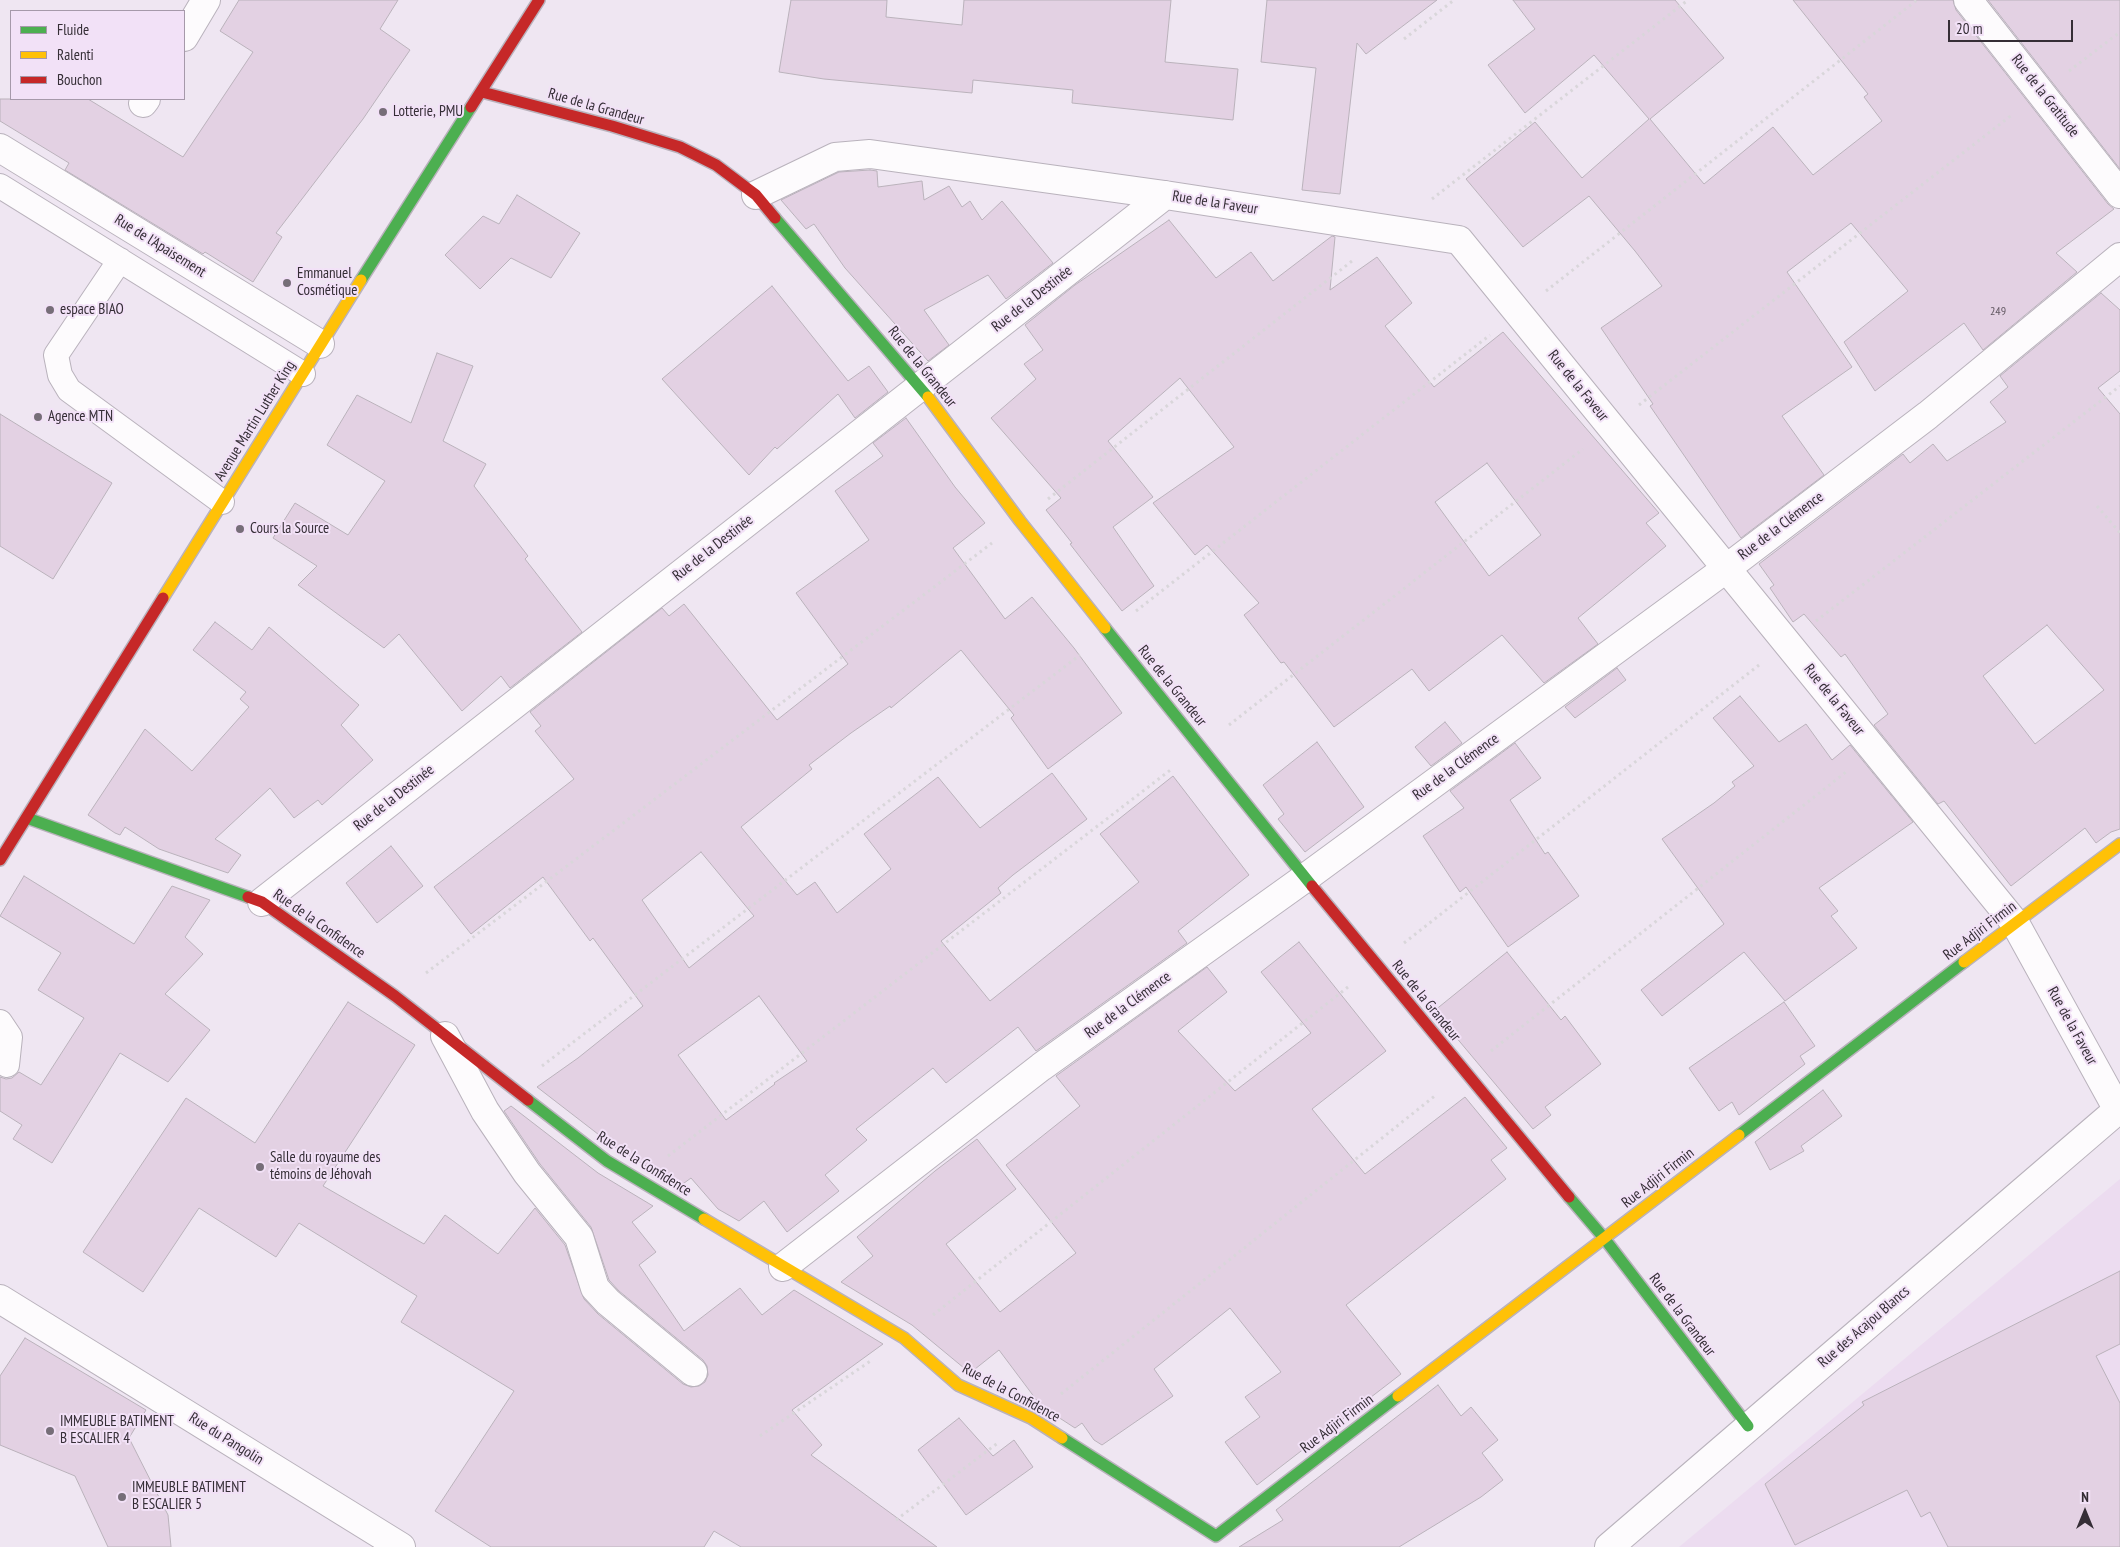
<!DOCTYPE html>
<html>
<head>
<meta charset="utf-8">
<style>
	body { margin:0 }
	#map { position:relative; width:2120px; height:1547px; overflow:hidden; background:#efe6f2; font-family:"PT Sans Narrow",sans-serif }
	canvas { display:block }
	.legend { position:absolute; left:10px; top:10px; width:175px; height:90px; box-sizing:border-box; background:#f2e1f7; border:1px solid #a699aa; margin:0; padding:6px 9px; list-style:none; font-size:15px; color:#352e36 }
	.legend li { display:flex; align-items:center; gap:10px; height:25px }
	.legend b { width:25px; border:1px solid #a699aa }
	.north { position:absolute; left:2060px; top:1487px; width:50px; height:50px; -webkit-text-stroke:4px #f2e1f7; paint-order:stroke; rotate:0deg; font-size:14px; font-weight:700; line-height:20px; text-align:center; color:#352e36 }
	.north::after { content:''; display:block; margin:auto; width:18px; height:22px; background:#352e36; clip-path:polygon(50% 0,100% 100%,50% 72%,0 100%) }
	.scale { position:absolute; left:1948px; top:20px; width:125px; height:22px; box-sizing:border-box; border:2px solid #352e36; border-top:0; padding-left:6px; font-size:15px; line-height:18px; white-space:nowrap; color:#352e36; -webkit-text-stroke:4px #f2e1f7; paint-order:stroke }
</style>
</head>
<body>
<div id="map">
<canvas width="2120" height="1547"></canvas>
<ul class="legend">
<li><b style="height:6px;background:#4caf50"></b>Fluide</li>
<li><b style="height:6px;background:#ffc107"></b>Ralenti</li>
<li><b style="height:6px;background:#c62828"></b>Bouchon</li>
</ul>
<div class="north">N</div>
<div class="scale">20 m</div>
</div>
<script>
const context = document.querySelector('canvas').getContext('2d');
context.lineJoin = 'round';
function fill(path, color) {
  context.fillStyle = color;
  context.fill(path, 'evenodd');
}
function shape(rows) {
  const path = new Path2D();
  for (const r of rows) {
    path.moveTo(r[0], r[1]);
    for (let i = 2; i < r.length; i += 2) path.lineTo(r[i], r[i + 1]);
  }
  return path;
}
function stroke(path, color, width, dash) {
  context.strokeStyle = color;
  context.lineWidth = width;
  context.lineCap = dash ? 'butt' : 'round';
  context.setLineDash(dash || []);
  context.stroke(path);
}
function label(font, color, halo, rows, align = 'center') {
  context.font = font + ' "PT Sans Narrow",sans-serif';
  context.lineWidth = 4;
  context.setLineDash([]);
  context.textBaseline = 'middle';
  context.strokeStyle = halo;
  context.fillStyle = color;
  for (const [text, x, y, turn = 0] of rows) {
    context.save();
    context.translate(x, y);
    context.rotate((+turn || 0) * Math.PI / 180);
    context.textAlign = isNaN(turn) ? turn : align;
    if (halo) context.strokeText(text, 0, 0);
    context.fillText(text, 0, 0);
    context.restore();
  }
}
fill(shape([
	[2120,1179,2120,1547,1679,1547]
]), '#ecdcf0');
const building = shape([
	[239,0,398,0,380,29,410,50,363,119,276,233,282,237,253,282,205,252,203,254,65,170,69,163,0,121,0,99,88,99,183,157,253,52,220,31,239,0],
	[791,0,887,0,886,17,962,25,964,0,1171,0,1165,62,1238,69,1233,120,1072,103,1073,90,973,80,972,93,824,79,779,72,791,0],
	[1267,0,1437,0,1366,54,1357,43,1340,194,1302,190,1316,68,1261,62,1267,0],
	[1513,0,1675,0,1724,58,1650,119,1704,184,1773,127,1813,175,1882,121,1864,97,1868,94,1793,0,1953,0,1956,10,2108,204,2114,209,2056,253,2077,272,1983,350,1964,323,1875,391,1844,342,1908,291,1851,223,1787,272,1852,367,1782,416,1824,475,1741,538,1650,406,1653,404,1601,328,1662,286,1635,251,1589,196,1523,247,1466,179,1535,122,1582,178,1649,119,1594,55,1525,113,1488,65,1535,29,1513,0],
	[1988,0,2120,0,2120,169,1988,0],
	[870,170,877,171,878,187,922,181,924,200,949,186,962,207,970,201,982,220,1002,201,1053,263,1006,299,988,275,924,310,949,345,928,361,845,268,814,224,806,229,781,200,839,172,870,170],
	[517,195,580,233,551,278,511,258,480,289,445,255,483,216,499,224,517,195],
	[1169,220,1216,278,1251,252,1273,281,1332,236,1335,237,1330,290,1377,257,1412,303,1385,326,1434,387,1503,332,1659,513,1646,523,1666,546,1578,618,1598,644,1544,683,1502,635,1429,691,1412,669,1334,727,1284,662,1281,663,1244,615,1259,603,1207,545,1195,555,1153,503,1234,447,1180,378,1108,441,1153,497,1113,527,1154,586,1122,611,1070,544,1072,543,1046,510,1061,498,991,418,1036,379,1024,364,1043,350,1025,325,1075,285,1169,220],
	[1487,463,1541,535,1489,576,1435,502,1487,463],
	[772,286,848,381,869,366,888,392,855,418,838,394,777,449,775,447,749,475,662,379,772,286],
	[2101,293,2120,310,2120,371,2098,388,2120,414,2120,829,2111,832,2096,843,2085,828,2011,886,1944,801,1938,804,1874,725,1888,714,1845,654,1841,657,1804,614,1793,622,1770,588,1774,585,1759,564,1903,454,1910,463,1933,444,1947,461,2006,422,1990,402,2008,387,2000,376,2101,293],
	[2047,625,2104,690,2035,744,1983,676,2047,625],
	[437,353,473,366,443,441,486,464,474,486,528,556,525,559,582,632,510,688,501,676,462,711,399,634,384,648,298,585,317,566,273,538,295,503,348,535,385,481,327,445,357,395,411,423,437,353],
	[0,414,112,483,53,579,0,546,0,414],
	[906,418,955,487,985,523,953,548,1005,619,1032,597,1074,648,1122,713,1048,769,1011,718,1014,715,961,650,891,708,890,706,851,733,809,765,812,769,741,827,797,895,815,882,837,913,891,869,864,834,938,777,980,828,1052,773,1087,819,1013,875,998,888,1001,893,941,941,990,1001,1139,882,1100,834,1173,776,1249,875,1178,931,1187,943,1036,1051,1018,1027,946,1083,933,1068,856,1129,867,1140,825,1175,839,1191,787,1232,764,1201,739,1221,718,1209,691,1178,680,1186,616,1148,537,1087,578,1058,643,1006,593,938,590,941,543,877,471,934,434,887,574,779,535,731,541,726,530,712,662,608,669,616,684,604,777,720,848,664,796,593,869,540,835,491,883,456,873,443,906,418],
	[701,852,754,916,689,968,642,900,701,852],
	[759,996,807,1061,774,1083,775,1084,726,1120,678,1055,759,996],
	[215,622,252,650,269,627,359,705,341,725,373,760,322,805,318,800,294,818,270,788,215,839,241,855,228,873,159,849,125,827,120,835,115,833,88,815,145,729,192,771,249,707,240,699,246,692,193,650,215,622],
	[1617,668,1626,680,1575,718,1565,707,1617,668],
	[1740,696,1779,742,1806,724,1832,760,1850,745,1913,822,1819,888,1838,911,1831,916,1857,948,1785,1001,1744,952,1662,1016,1641,990,1724,924,1662,839,1714,803,1735,786,1732,782,1754,766,1713,718,1740,696],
	[1445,722,1462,743,1431,766,1415,747,1445,722],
	[1317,742,1364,807,1305,852,1278,819,1284,814,1263,785,1317,742],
	[1515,743,1541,778,1510,800,1545,854,1548,852,1579,896,1508,947,1466,887,1460,892,1423,836,1464,808,1450,791,1515,743],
	[391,846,423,886,377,923,346,883,391,846],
	[24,876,134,944,172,886,210,900,185,937,203,954,165,994,210,1030,168,1082,120,1053,52,1163,13,1139,22,1125,0,1111,0,1077,6,1079,12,1078,19,1072,41,1085,84,1018,38,990,61,953,0,916,24,876],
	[1299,942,1386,1051,1312,1109,1365,1174,1465,1097,1507,1148,1491,1160,1506,1179,1346,1305,1401,1374,1257,1485,1225,1442,1260,1417,1245,1397,1281,1372,1230,1308,1154,1369,1173,1396,1102,1445,1094,1440,1082,1423,1075,1428,1041,1406,999,1350,970,1373,912,1325,841,1282,873,1256,857,1237,935,1171,977,1139,1016,1189,946,1244,1000,1312,1076,1253,1006,1165,1080,1106,1056,1076,1207,967,1227,992,1178,1031,1235,1091,1311,1033,1261,972,1299,942],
	[1507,952,1561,1020,1565,1016,1601,1064,1545,1107,1551,1115,1533,1129,1434,1011,1507,952],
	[348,1002,415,1045,323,1186,424,1244,445,1215,498,1254,535,1208,565,1245,584,1299,598,1314,683,1384,691,1387,699,1386,705,1382,708,1375,707,1366,703,1360,619,1291,609,1280,591,1227,540,1164,504,1111,511,1106,598,1173,653,1206,632,1222,656,1252,639,1265,684,1331,740,1288,762,1315,794,1290,883,1344,792,1410,822,1445,811,1455,937,1547,741,1547,714,1531,704,1547,491,1547,435,1511,514,1391,401,1322,417,1296,299,1223,276,1257,199,1208,143,1292,83,1252,186,1098,255,1143,348,1002],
	[1784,1002,1815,1046,1800,1056,1805,1064,1739,1115,1732,1102,1719,1111,1689,1068,1784,1002],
	[1823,1090,1842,1116,1801,1146,1804,1151,1770,1170,1755,1142,1823,1090],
	[2120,1271,2120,1344,2096,1356,2120,1403,2120,1547,1948,1547,1930,1512,1921,1517,1907,1490,1795,1545,1765,1484,1864,1405,1862,1402,2120,1271],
	[25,1338,146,1410,129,1438,168,1515,171,1547,108,1547,75,1476,0,1445,0,1376,25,1338],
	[1438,1385,1461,1416,1471,1407,1498,1440,1482,1453,1503,1480,1481,1497,1399,1547,1239,1547,1283,1520,1276,1510,1438,1385],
	[959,1418,993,1456,1014,1440,1033,1467,966,1515,918,1450,959,1418]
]);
fill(building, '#e3d1e3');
stroke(building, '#bab2bb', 1);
const lane = shape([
	[0,186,303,374],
	[120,260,56,355,60,375,69,390,222,502],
	[0,1022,10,1037,7,1065]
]);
const street = shape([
	[1968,0,2120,194],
	[184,37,206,0],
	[143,103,146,99],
	[0,148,320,344],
	[756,195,835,157,870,154,1165,195,1459,240,2015,923,2118,1110],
	[262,902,1165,195],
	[445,1036,485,1111,527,1173,579,1237,595,1288,608,1302,693,1372],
	[783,1267,1041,1067,1305,878,1727,568,1928,415,2120,257],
	[0,1299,401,1547],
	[1609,1547,2120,1108]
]);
const fast = shape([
	[775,218,928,397],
	[361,280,471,107],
	[1105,628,1312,886],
	[27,818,248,897],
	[528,1100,607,1161,704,1219],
	[1739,1135,1964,962],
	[1569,1197,1604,1238,1748,1426],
	[1062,1438,1216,1536,1398,1396]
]);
const slow = shape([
	[928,397,1020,521,1105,628],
	[163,598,361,280],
	[1964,962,2120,844],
	[704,1219,904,1338,958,1385,1031,1418,1062,1438],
	[1398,1396,1739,1135]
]);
const jam = shape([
	[482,92,612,126,680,147,716,165,756,195,775,218],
	[471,107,539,0],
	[0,860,163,598],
	[1312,886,1569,1197],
	[248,897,262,902,395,996,528,1100]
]);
stroke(lane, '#b9b2bc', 26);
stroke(street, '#b9b2bc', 30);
stroke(fast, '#b9b2bc', 14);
stroke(slow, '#b9b2bc', 14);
stroke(jam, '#b9b2bc', 14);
stroke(shape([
	[1404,39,1454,0],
	[2069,71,2120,32],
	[1432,199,1688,0],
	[1546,291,1917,0],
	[1639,405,2013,114],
	[1048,499,1352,261],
	[2097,506,2120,533],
	[1136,611,1490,335],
	[1816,621,2120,386],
	[1229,725,1583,449],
	[1404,943,1759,665],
	[426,973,992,543],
	[1491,1051,1846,772],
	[542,1066,1080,655],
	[668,1156,1173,768],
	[933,1315,1348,987],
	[1061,1394,1436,1095],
	[760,1436,872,1360],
	[896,1520,999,1442]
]), '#d9d6da', 3, [2.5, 4]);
stroke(lane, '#fdfbfd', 24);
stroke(street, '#fdfbfd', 28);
stroke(fast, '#4caf50', 11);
stroke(slow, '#ffc107', 11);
stroke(jam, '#c62828', 11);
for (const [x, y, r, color] of [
	[383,112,5,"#766e78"],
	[287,283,5,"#766e78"],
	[50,310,5,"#766e78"],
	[38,417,5,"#766e78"],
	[240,529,5,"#766e78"],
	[260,1167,5,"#766e78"],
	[50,1431,5,"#766e78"],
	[122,1497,5,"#766e78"]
]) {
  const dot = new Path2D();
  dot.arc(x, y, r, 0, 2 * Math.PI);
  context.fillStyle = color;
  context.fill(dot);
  stroke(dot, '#f2e1f7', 2);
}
label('12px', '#625862', null, [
	["249",1998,312]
]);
label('15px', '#352e36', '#f2e1f7', [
	["Rue de la Gratitude",2045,96,52],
	["Rue de la Grandeur",596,107,16],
	["Rue de la Faveur",1215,203,9],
	["Rue de l'Apaisement",160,246,32],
	["Rue de la Destinée",1032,299,-38],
	["Rue de la Grandeur",922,367,51],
	["Rue de la Faveur",1578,386,51],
	["Avenue Martin Luther King",255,421,-58],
	["Rue de la Clémence",1781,526,-37],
	["Rue de la Destinée",713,548,-38],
	["Rue de la Grandeur",1172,686,51],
	["Rue de la Faveur",1834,700,51],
	["Rue de la Clémence",1456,767,-36],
	["Rue de la Destinée",394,798,-38],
	["Rue de la Confidence",319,924,35],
	["Rue Adjiri Firmin",1980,931,-37],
	["Rue de la Grandeur",1426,1001,51],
	["Rue de la Clémence",1128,1005,-36],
	["Rue de la Faveur",2072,1026,61],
	["Rue de la Confidence",644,1164,32],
	["Rue Adjiri Firmin",1658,1178,-38],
	["Rue de la Grandeur",1682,1315,53],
	["Rue des Acajou Blancs",1864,1327,-41],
	["Rue de la Confidence",1011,1393,28],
	["Rue Adjiri Firmin",1337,1424,-37],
	["Rue du Pangolin",226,1439,32]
]);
label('15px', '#352e36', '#f2e1f7', [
	["Lotterie, PMU",393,112],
	["Emmanuel",297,274],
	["Cosmétique",297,291],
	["espace BIAO",60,310],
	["Agence MTN",48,417],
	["Cours la Source",250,529],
	["Salle du royaume des",270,1158],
	["témoins de Jéhovah",270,1175],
	["IMMEUBLE BATIMENT",60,1422],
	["B ESCALIER 4",60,1439],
	["IMMEUBLE BATIMENT",132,1488],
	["B ESCALIER 5",132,1505]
], 'left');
</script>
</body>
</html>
